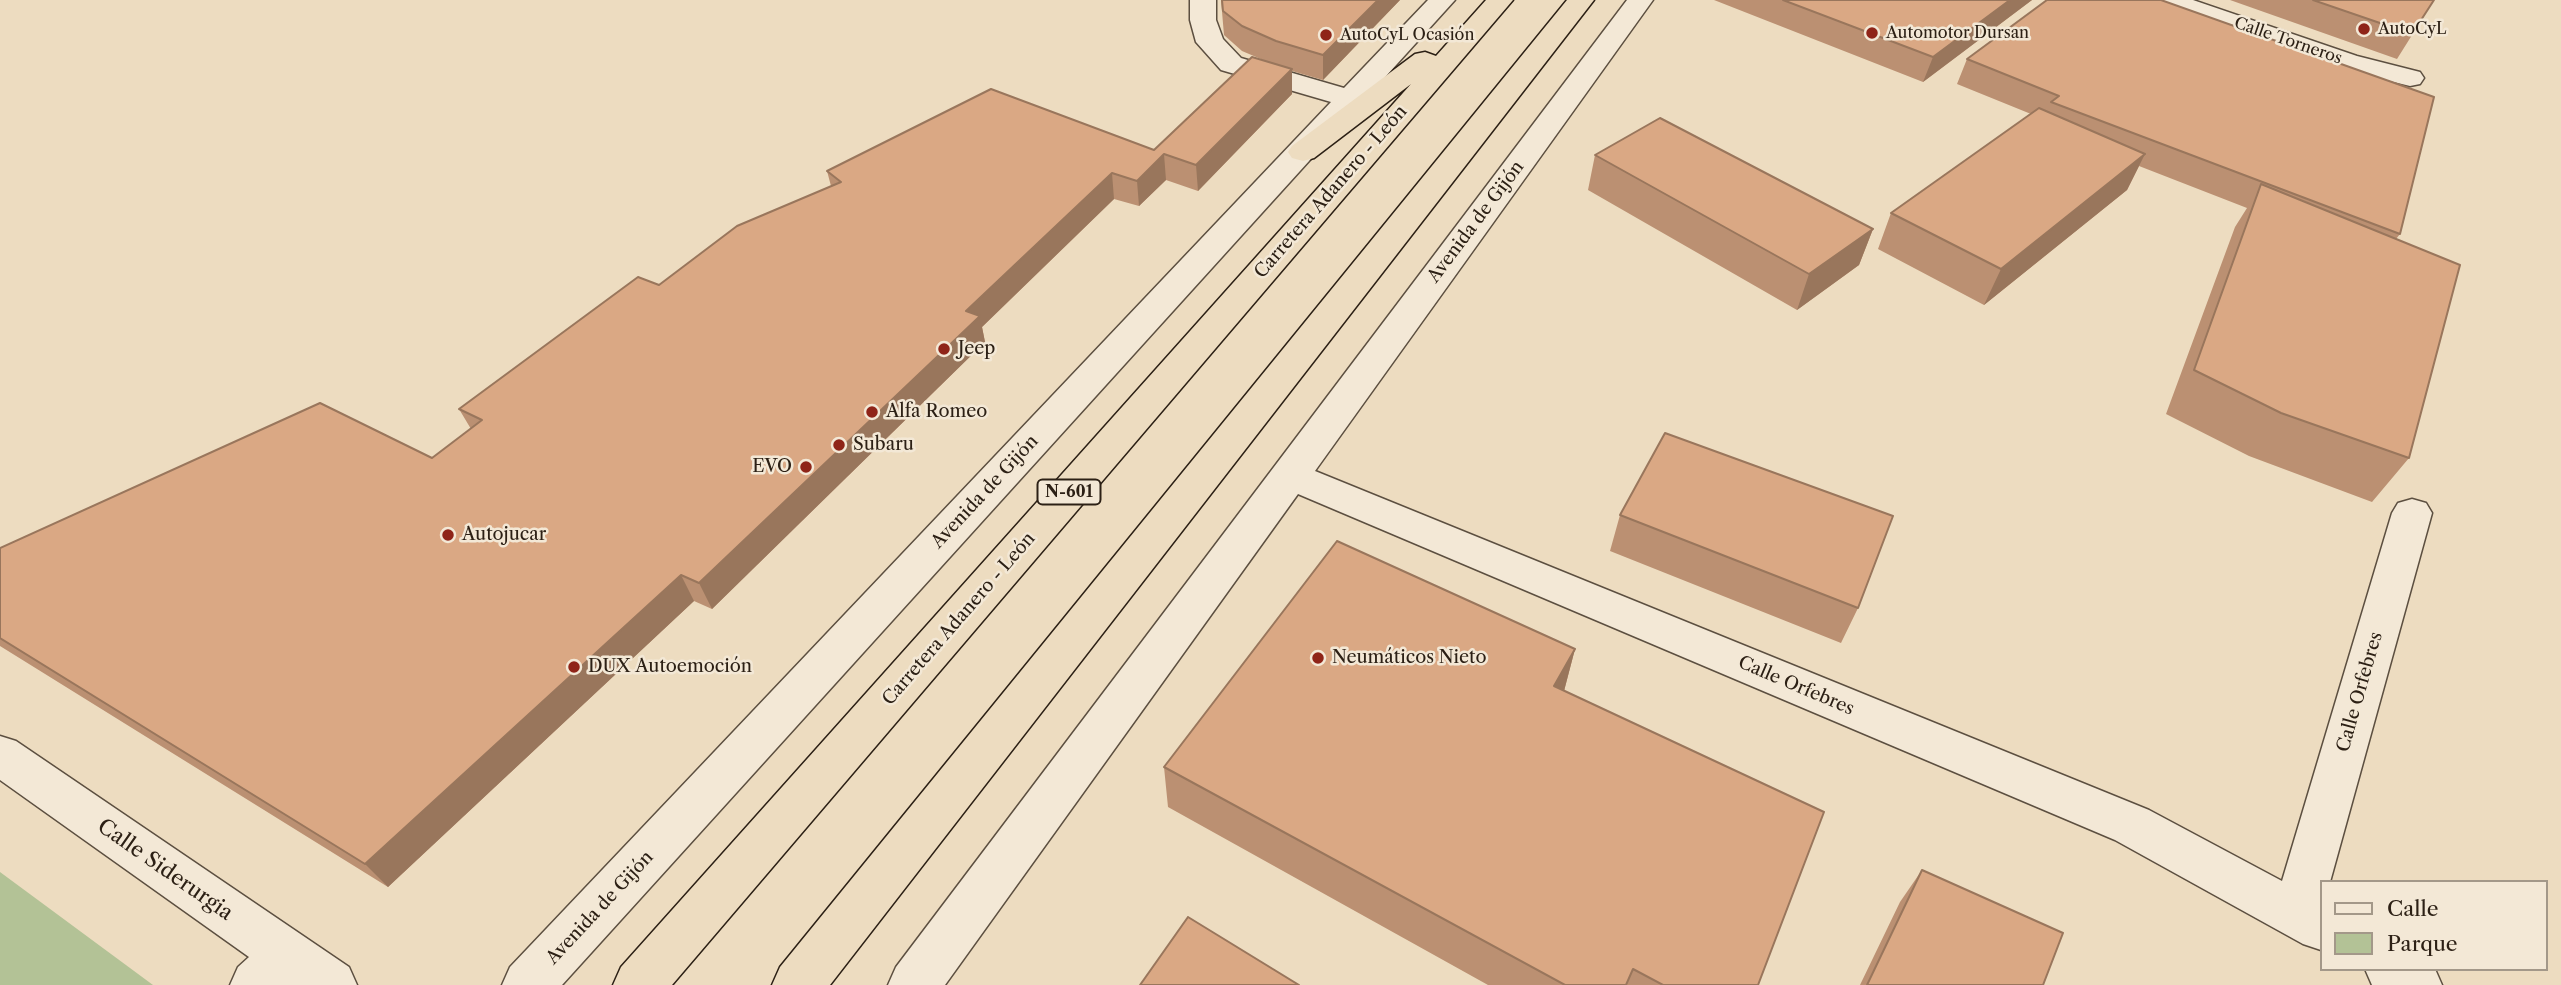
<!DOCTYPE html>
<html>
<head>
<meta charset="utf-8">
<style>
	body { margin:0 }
	#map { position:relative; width:2561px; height:985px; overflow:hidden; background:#eddcc0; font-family:"Libre Caslon Text",serif }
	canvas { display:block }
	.legend { position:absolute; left:2320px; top:880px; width:228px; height:91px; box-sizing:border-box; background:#f3e8d6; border:2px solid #a39889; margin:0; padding:9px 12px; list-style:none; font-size:21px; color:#2c2015 }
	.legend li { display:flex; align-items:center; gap:14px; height:35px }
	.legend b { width:35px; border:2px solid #a39889 }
</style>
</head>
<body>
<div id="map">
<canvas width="2561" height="985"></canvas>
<ul class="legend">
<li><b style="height:9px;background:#f3e8d6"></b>Calle</li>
<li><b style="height:19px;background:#b3c296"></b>Parque</li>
</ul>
</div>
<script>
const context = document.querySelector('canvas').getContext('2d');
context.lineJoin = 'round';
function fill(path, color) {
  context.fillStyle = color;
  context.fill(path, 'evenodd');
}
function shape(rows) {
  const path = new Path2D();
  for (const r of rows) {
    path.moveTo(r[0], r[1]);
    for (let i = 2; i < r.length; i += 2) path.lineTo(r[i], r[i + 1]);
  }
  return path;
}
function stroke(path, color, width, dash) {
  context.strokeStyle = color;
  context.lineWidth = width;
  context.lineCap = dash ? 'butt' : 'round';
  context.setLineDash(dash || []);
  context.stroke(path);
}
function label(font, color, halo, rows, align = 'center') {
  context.font = font + ' "Libre Caslon Text",serif';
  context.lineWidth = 5;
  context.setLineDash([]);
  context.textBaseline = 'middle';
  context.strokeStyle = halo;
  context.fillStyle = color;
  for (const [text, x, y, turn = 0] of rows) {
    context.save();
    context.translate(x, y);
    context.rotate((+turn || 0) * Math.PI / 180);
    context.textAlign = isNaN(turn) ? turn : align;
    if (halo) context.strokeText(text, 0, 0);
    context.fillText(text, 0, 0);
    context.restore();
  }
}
fill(shape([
	[0,872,153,985,0,985]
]), '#b3c296');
const street = shape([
	[1190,0,1216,0,1216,20,1223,39,1241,58,1344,88,1428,0,1455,0,562,985,502,985,510,967,1331,102,1221,70,1196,42,1190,20,1190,0],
	[1627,0,1653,0,1315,471,2149,810,2282,881,2392,513,2398,503,2412,499,2426,503,2432,513,2330,882,2321,882,2321,950,2303,944,2115,840,1298,494,945,985,888,985,896,967,1627,0],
	[2155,0,2193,0,2357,56,2420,72,2424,78,2420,84,2410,86,2337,68,2159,6,2155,0],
	[0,736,16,741,349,967,357,985,230,985,238,967,249,957,0,780,0,736],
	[2365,969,2435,969,2442,985,2372,985,2365,969]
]);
const highway = shape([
	[1486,0,1513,0,672,985,613,985,621,967,1411,84,1314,158,1303,161,1292,158,1288,152,1292,146,1415,54,1425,52,1436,56,1486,0],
	[1567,0,1594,0,830,985,772,985,780,967,1567,0]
]);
stroke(street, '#5c4f40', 3);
stroke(highway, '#2c2015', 3);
fill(street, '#f3e8d6');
fill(highway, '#eddcc0');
fill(shape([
	[1221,0,1400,0,1323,80,1292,71,1292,94,1198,191,1166,180,1139,206,1114,199,982,327,985,342,712,609,694,601,388,887,0,646,0,548,432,458,471,429,459,409,659,285,831,186,827,171,1154,150,1268,62,1242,51,1224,35],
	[1714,0,2032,0,1923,82],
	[2047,0,2400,234,2396,239,2409,458,2372,502,2249,456,2166,414,2235,227,2247,208,2139,166,2127,190,1984,305,1878,249,1891,213,2031,114,1957,84,1967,59],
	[2230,0,2434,0,2397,59],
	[1595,155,1873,229,1859,265,1797,310,1588,190],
	[1620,515,1858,608,1841,643,1610,551],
	[1575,649,1564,691,1758,985,1488,985,1168,807,1164,767],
	[1922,870,2043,985,1860,985,1900,902]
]), '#bb9072');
fill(shape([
	[1378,0,1400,0,1323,80,1323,55],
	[2010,0,2032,0,1923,82,1933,57],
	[1292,69,1292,94,1198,191,1196,165],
	[1164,154,1166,180,1139,206,1137,181],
	[2145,154,2127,190,1984,305,2001,269],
	[1112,173,1114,199,982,327,985,342,712,609,699,583,966,311],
	[1873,229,1859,265,1797,310,1809,274],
	[681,575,694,601,388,887,365,864],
	[1575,649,1564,691,1554,686]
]), '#99765c');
const building = shape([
	[1222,0,1378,0,1323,55,1276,41,1242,26,1223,11,1222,0],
	[1783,0,2010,0,1933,57,1783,0],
	[2047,0,2161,0,2434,97,2400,234,2051,102,2059,96,1967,59,2047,0],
	[2313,0,2434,0,2412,34,2313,0],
	[1252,57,1292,69,1196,165,1164,154,1137,181,1112,173,966,311,980,316,699,583,681,575,365,864,0,638,0,548,320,403,432,458,482,420,459,409,638,277,659,285,737,226,841,182,827,171,991,89,1154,150,1252,57],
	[2039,108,2145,154,2001,269,1891,213,2039,108],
	[1660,118,1873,229,1809,274,1595,155,1660,118],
	[2261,184,2460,265,2409,458,2281,413,2194,370,2261,184],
	[1665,433,1893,516,1858,608,1620,515,1665,433],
	[1337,541,1575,649,1554,686,1824,812,1758,985,1663,985,1633,969,1626,985,1565,985,1164,767,1337,541],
	[1922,870,2063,933,2043,985,1867,985,1922,870],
	[1188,917,1299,985,1140,985,1188,917]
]);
fill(building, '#daa884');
stroke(building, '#99765c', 2);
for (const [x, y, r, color] of [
	[2364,29,7,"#8f2418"],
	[1872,33,7,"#8f2418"],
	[1326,35,7,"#8f2418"],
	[944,349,7,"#8f2418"],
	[872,412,7,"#8f2418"],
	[839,445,7,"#8f2418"],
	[806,467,7,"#8f2418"],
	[448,535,7,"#8f2418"],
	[1318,658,7,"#8f2418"],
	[574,667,7,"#8f2418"]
]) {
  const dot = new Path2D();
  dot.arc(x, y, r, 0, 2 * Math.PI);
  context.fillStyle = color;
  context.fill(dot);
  stroke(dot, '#f3e8d6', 2.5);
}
label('16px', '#2c2015', '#f3e8d6', [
	["AutoCyL",2378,29],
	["Automotor Dursan",1886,33],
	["AutoCyL Ocasión",1340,35]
], 'left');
label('16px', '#2c2015', '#f3e8d6', [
	["Calle Torneros",2288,41,19]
]);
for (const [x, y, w] of [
	[1069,492,63]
]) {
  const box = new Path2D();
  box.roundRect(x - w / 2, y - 12.5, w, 25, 5);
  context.fillStyle = '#f3e8d6';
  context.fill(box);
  stroke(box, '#2c2015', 2);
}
label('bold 16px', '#2c2015', null, [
	["N-601",1069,492]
]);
label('18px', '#2c2015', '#f3e8d6', [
	["Carretera Adanero - León",1331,192,-49],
	["Avenida de Gijón",1476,222,-53],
	["Avenida de Gijón",985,492,-47],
	["Carretera Adanero - León",959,619,-49],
	["Calle Orfebres",1796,686,23],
	["Calle Orfebres",2360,692,-74],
	["Avenida de Gijón",600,908,-47]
]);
label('18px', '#2c2015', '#f3e8d6', [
	["Jeep",958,349],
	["Alfa Romeo",886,412],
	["Subaru",853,445],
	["EVO",792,467,"right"],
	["Autojucar",462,535],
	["Neumáticos Nieto",1332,658],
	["DUX Autoemoción",588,667]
], 'left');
label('21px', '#2c2015', '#f3e8d6', [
	["Calle Siderurgia",165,870,35]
]);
</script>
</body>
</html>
